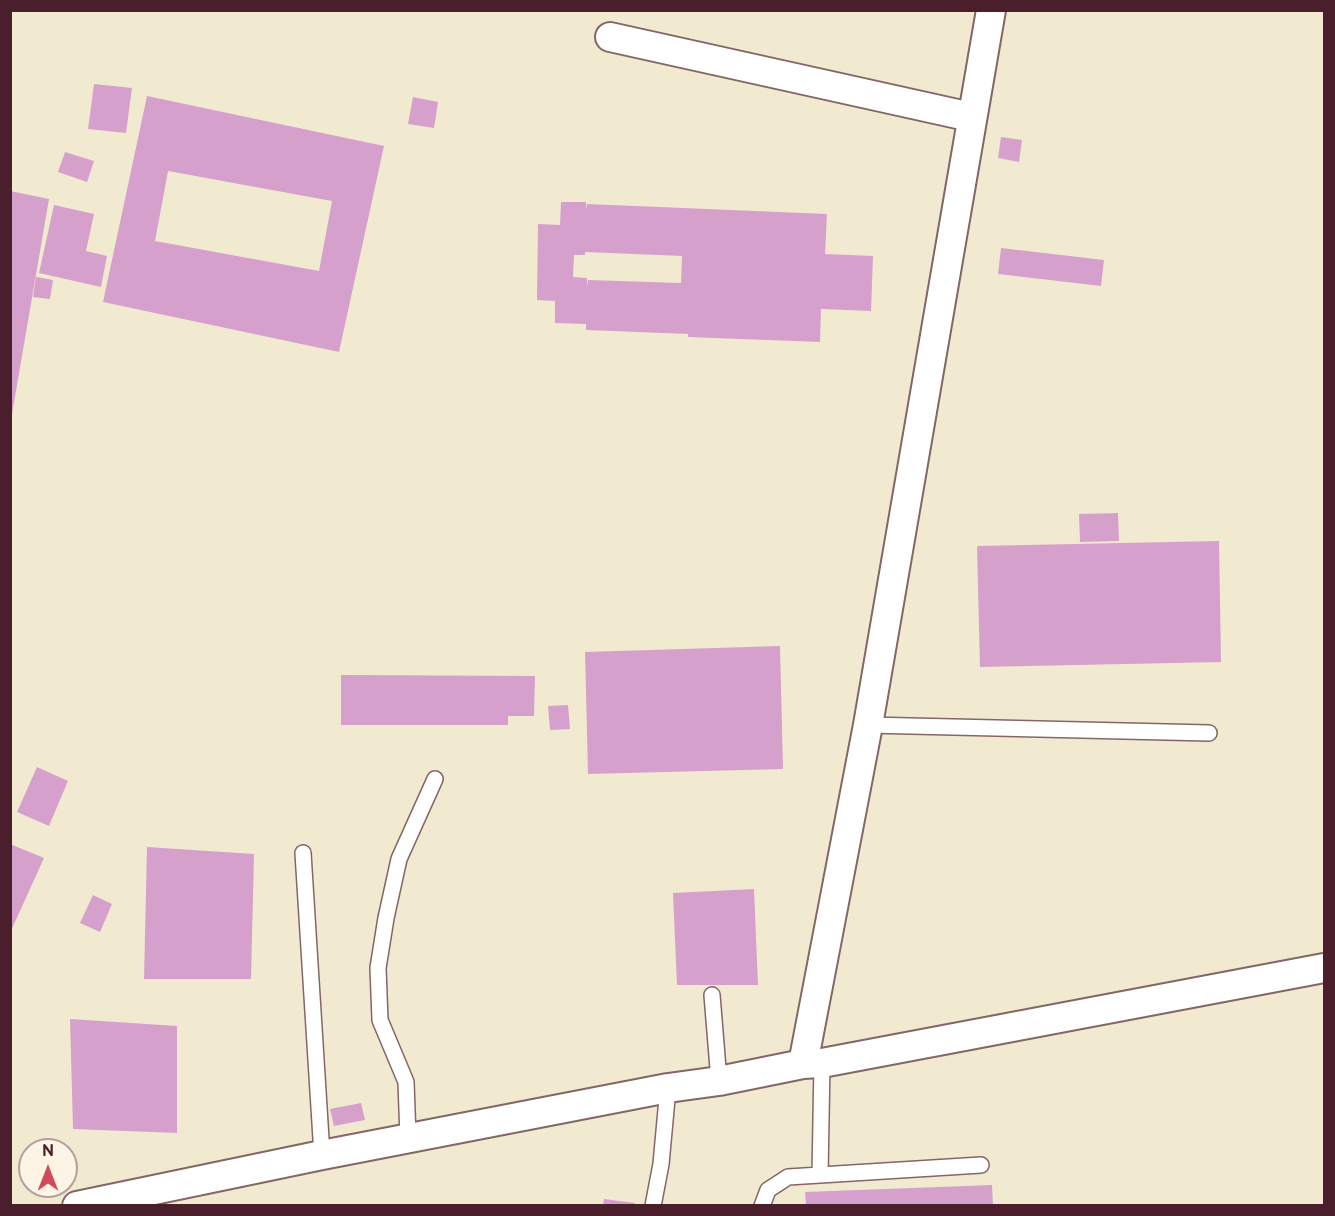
<!DOCTYPE html>
<html>
<head>
<meta charset="utf-8">
<style>
	body { margin:0 }
	#map { position:relative; width:1335px; height:1216px; overflow:hidden; background:#f1ead0; font-family:"Balsamiq Sans",sans-serif }
	canvas { display:block }
	.frame { position:absolute; inset:0; border:12px solid #4a1f2b; pointer-events:none }
	.north { position:absolute; left:18px; top:1138px; width:60px; height:60px; box-sizing:border-box; background:#fcf5e5; border:2px solid #b59f9b; border-radius:50%; rotate:0deg; font-size:16px; font-weight:700; line-height:24px; text-align:center; color:#4a1f2b }
	.north::after { content:''; display:block; margin:auto; width:21px; height:27px; background:#d1495b; clip-path:polygon(50% 0,100% 100%,50% 72%,0 100%) }
</style>
</head>
<body>
<div id="map">
<canvas width="1335" height="1216"></canvas>
<div class="frame"></div>
<div class="north">N</div>
</div>
<script>
const context = document.querySelector('canvas').getContext('2d');
context.lineJoin = 'round';
function fill(path, color) {
  context.fillStyle = color;
  context.fill(path, 'evenodd');
}
function shape(rows) {
  const path = new Path2D();
  for (const r of rows) {
    path.moveTo(r[0], r[1]);
    for (let i = 2; i < r.length; i += 2) path.lineTo(r[i], r[i + 1]);
  }
  return path;
}
function stroke(path, color, width, dash) {
  context.strokeStyle = color;
  context.lineWidth = width;
  context.lineCap = dash ? 'butt' : 'round';
  context.setLineDash(dash || []);
  context.stroke(path);
}
fill(shape([
	[94,84,132,88,126,133,88,129],
	[147,96,384,146,339,352,103,302],
	[168,171,332,201,319,271,155,241],
	[413,97,438,102,434,128,408,124],
	[1001,137,1022,140,1019,162,998,158],
	[65,152,94,161,87,182,58,172],
	[10,191,49,199,12,414,10,414],
	[561,202,586,202,586,210,587,204,827,214,825,254,873,256,871,311,821,309,820,342,688,337,688,334,586,330,586,324,555,323,555,301,537,300,538,224,560,225],
	[585,252,682,256,681,283,588,280,587,287,587,278,573,277,574,255,585,255],
	[54,205,94,214,86,251,107,256,101,287,39,273],
	[1001,248,1104,260,1101,286,998,274],
	[36,277,53,280,50,299,33,297],
	[1118,513,1119,541,1080,542,1079,514],
	[1219,541,1221,662,980,667,977,546],
	[780,646,783,769,588,774,585,652],
	[341,675,535,676,534,716,508,716,508,725,341,725],
	[568,705,570,729,550,730,548,706],
	[37,767,68,781,49,826,17,812],
	[10,844,44,858,10,933],
	[147,847,254,854,251,979,144,979],
	[754,889,758,985,677,985,673,893],
	[93,895,112,904,100,932,80,923],
	[70,1019,177,1026,177,1133,73,1129],
	[361,1103,365,1120,334,1126,330,1109],
	[992,1185,993,1206,806,1206,805,1192],
	[604,1199,635,1203,635,1206,603,1206]
]), '#d5a1cc');
const service = shape([
	[868,725,1209,733],
	[303,853,322,1155],
	[712,995,719,1081],
	[408,1138,406,1082,380,1020,378,968,386,918,399,859,435,779],
	[820,1175,822,1063],
	[653,1206,661,1164,668,1088],
	[762,1206,768,1190,788,1177,981,1165]
]);
const minor = shape([
	[610,37,971,117],
	[803,1064,868,725,991,10],
	[77,1206,322,1155,668,1088,719,1081,803,1064,822,1063,1324,968]
]);
stroke(service, '#846665', 18);
stroke(minor, '#846665', 32);
stroke(service, '#fff', 15);
stroke(minor, '#fff', 28);
</script>
</body>
</html>
